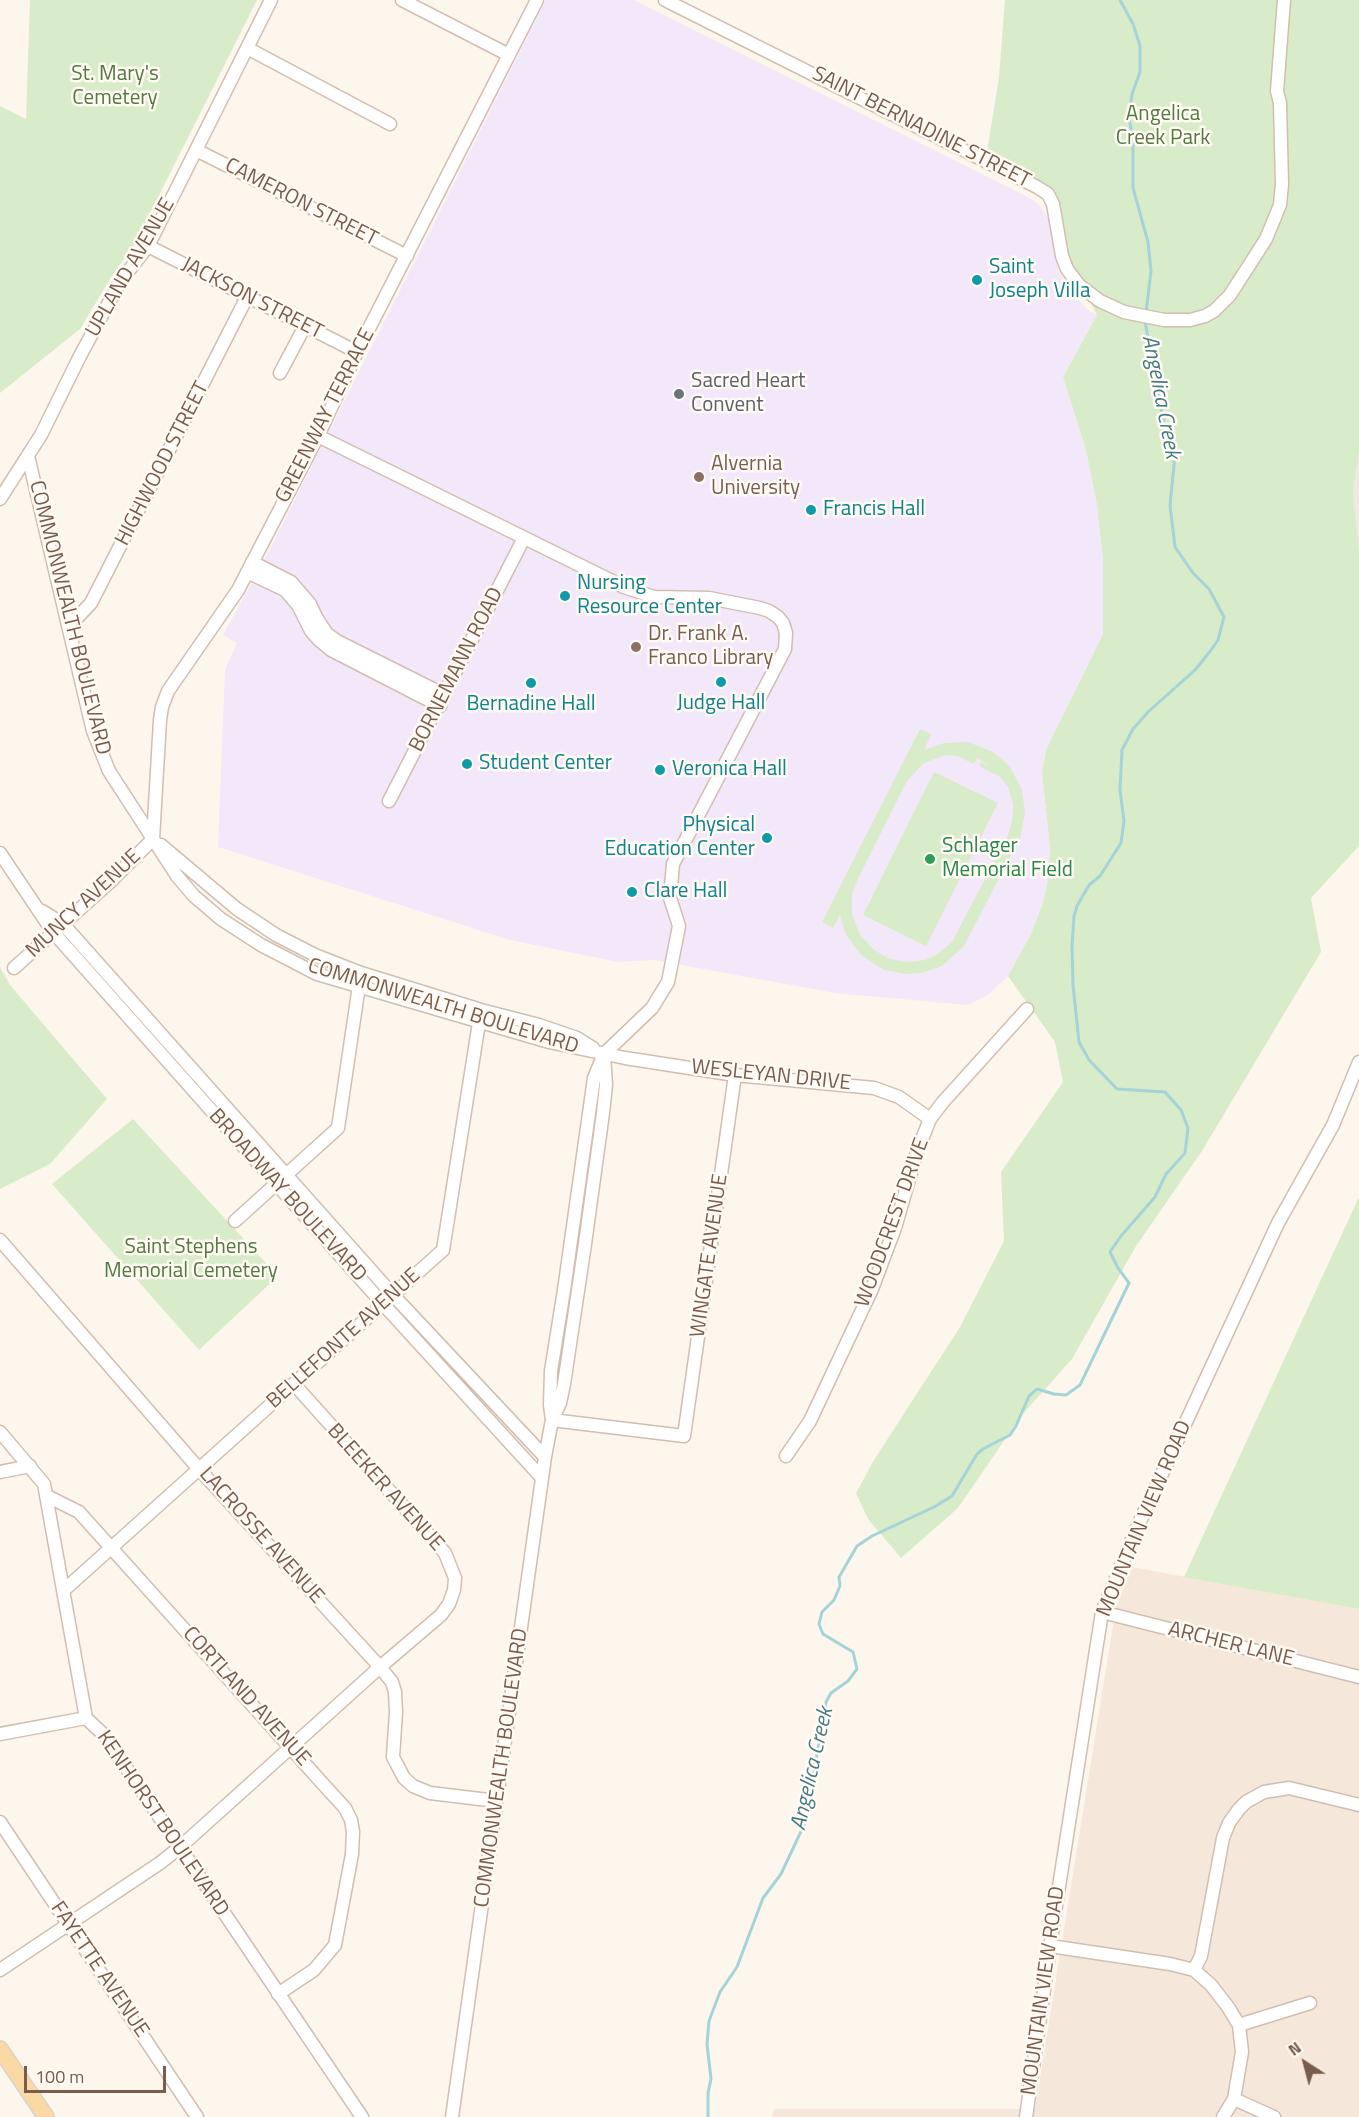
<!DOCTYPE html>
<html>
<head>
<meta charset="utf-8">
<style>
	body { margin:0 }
	#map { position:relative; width:1359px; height:2117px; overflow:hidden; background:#fdf6ec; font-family:"Titillium Web",sans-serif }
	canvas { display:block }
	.north { position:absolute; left:1275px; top:2033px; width:60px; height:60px; -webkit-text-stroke:4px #fffaf3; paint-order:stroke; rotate:324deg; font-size:16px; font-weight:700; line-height:24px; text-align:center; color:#7a5c4d }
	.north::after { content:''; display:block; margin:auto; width:21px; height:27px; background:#7a5c4d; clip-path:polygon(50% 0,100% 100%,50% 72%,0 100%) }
	.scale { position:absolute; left:24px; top:2066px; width:142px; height:27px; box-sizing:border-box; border:3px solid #7a5c4d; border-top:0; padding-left:8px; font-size:18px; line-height:21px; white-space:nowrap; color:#7a5c4d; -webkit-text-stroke:4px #fffaf3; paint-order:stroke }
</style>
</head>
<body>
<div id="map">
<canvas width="1359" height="2117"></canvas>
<div class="north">N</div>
<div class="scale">100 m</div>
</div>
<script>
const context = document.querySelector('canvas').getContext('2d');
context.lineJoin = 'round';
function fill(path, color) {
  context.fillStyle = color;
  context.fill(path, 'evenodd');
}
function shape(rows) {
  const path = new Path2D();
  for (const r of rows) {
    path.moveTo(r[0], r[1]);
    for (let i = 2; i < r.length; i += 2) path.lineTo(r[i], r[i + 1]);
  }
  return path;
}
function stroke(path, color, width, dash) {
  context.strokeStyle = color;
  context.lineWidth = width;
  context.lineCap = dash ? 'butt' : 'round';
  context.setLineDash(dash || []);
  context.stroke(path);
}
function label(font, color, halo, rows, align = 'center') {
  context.font = font + ' "Titillium Web",sans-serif';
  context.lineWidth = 5;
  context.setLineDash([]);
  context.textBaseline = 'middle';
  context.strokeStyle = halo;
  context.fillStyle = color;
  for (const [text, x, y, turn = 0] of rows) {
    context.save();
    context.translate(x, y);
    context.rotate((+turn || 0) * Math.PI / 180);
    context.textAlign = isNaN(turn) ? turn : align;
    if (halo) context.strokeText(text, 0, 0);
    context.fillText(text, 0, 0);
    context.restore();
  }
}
fill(shape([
	[1132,1567,1359,1609,1359,2117,772,2117,774,2109,1035,2109,1116,1607]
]), '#f5e8da');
fill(shape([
	[1359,453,1359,549,1353,491]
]), '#efe9e4');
fill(shape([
	[546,0,634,0,1030,198,1040,206,1049,219,1059,272,1075,296,1087,309,1097,315,1063,377,1086,450,1097,505,1103,561,1103,634,1046,750,1042,773,1050,848,1048,879,1043,903,1031,934,1008,976,988,995,968,1005,835,993,654,960,618,962,510,940,218,847,225,670,237,643,223,635,266,557]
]), '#f3e8fa');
fill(shape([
	[30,0,257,0,133,247,113,274,80,329,0,393,0,106,26,119],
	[1005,0,1359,0,1359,453,1353,491,1359,549,1359,846,1311,898,1321,952,1202,1151,1136,1246,1072,1359,1021,1416,958,1508,901,1558,868,1519,856,1493,874,1460,960,1327,1004,1241,1001,1172,1063,1082,1055,1042,1008,976,1031,934,1043,903,1048,879,1050,848,1042,773,1046,750,1103,634,1103,561,1097,505,1086,450,1063,377,1097,315,1070,263,1060,212,1053,189,987,152,999,77],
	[920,729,931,734,924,750,944,743,968,742,991,751,1002,759,1010,767,1022,790,1025,813,1020,838,964,946,942,966,922,973,905,974,884,970,861,955,845,933,840,915,833,928,822,922],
	[945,755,957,756,974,764,977,759,974,757,990,765,981,762,979,766,1000,777,1008,787,1013,804,1012,821,1008,835,952,942,939,953,925,960,908,962,890,959,874,950,860,935,852,914,852,894,858,879,907,781,924,763],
	[934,772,998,803,926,946,863,915],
	[0,967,10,985,107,1099,50,1164,0,1189],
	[133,1119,278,1276,199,1350,52,1184],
	[1359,1197,1359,1609,1184,1577]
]), '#d8ecc9');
stroke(shape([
	[1120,0,1133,24,1140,46,1140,72,1132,94,1129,118,1133,140,1133,188,1148,242,1151,271,1146,313],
	[708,2117,708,2093,711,2079,707,2044,709,2021,720,1992,737,1967,763,1898,781,1874,804,1825,820,1738,820,1725,824,1714,826,1702,831,1693,848,1681,857,1669,853,1652,823,1634,819,1624,822,1612,834,1600,840,1586,839,1577,857,1546,872,1536,934,1507,952,1496,977,1454,983,1449,1010,1435,1016,1426,1029,1396,1037,1389,1054,1394,1066,1395,1080,1385,1129,1283,1118,1268,1110,1252,1121,1236,1155,1197,1166,1174,1185,1153,1188,1128,1181,1110,1165,1092,1117,1089,1089,1060,1079,1042,1073,985,1072,946,1074,916,1077,906,1089,885,1100,876,1121,843,1124,821,1120,790,1122,750,1133,729,1148,712,1195,670,1211,650,1218,640,1224,617,1209,589,1193,573,1175,547,1170,505,1175,455,1164,434,1163,418,1152,365,1145,320]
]), '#a5d3da', 3);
const minor = shape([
	[402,0,509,55],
	[665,0,1037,187,1048,194,1053,204,1062,256,1067,269,1079,285,1100,301,1124,312,1164,320,1190,320,1205,316,1214,311,1230,295,1266,239,1280,205,1282,184,1280,103,1277,91,1284,0],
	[247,48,390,124],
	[196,150,407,256],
	[148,246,357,352],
	[280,373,305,326],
	[318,436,624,587,654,597,709,598,760,608,769,611,778,617,783,623,786,633,785,649,673,864,670,898,679,926,668,982,652,1008,604,1054,594,1078,564,1290,551,1371,550,1405,552,1420],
	[28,456,93,731,109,771,177,876,194,896,221,919,261,945,317,974,549,1042,625,1058,735,1075,874,1088,899,1097,930,1119],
	[0,499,41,435,80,356,120,282,148,246,271,0],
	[252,562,291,582,310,604,316,617,327,634,337,641,445,695],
	[247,572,285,590,298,605,311,631,319,640,331,650,440,706],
	[68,623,76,619,91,603,247,297],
	[389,801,524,538],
	[153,839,160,720,162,707,168,691,238,590,318,436,357,352,537,0],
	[161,845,237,909,276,935,315,955,361,973,481,1010,539,1025,577,1038,593,1048],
	[0,853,53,932,383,1304,542,1478],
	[42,911,63,924,393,1295,545,1457],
	[14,968,110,882,153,839],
	[235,1221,338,1128,360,979],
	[0,1240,199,1469,380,1667,392,1682,395,1692,396,1712,393,1757,404,1778,413,1786,430,1793,497,1801],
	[552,1420,684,1436,735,1075],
	[0,1432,44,1484,86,1718,104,1735,362,2117],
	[786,1456,810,1421,872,1289,895,1228,917,1152,930,1119,943,1102,1027,1009],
	[0,1472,30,1466],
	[47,1496,79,1512,323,1784,345,1808,351,1820,353,1832,352,1854,335,1945,314,1970,278,1994],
	[63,1591,443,1250,481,1010],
	[1102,1612,1359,1677],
	[0,1734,86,1718],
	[0,1822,197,2117],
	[1050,1946,1170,1964,1194,1970,1211,1985,1228,2007,1239,2025,1242,2052,1234,2099,1223,2117],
	[0,1970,160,1863,179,1848,380,1667,441,1615,449,1604,454,1590,455,1578,445,1553,294,1384],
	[1194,1970,1201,1956,1223,1838,1229,1823,1239,1809,1246,1802,1264,1792,1289,1788,1359,1805],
	[1239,2025,1310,2003],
	[1234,2099,1274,2117],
	[452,2117,545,1457,552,1420,560,1403,564,1384,585,1244,603,1113,606,1085,604,1055],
	[1026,2117,1055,1912,1102,1612,1135,1532,1278,1223,1333,1125,1359,1062]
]);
const major = shape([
	[0,2049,46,2117]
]);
stroke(minor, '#d1beb0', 15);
stroke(major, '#dad1cd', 18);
stroke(minor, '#fff', 12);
stroke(major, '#fbd9a5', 15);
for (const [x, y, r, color] of [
	[977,280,6,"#0f9aa8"],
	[679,394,6,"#6b7280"],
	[699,477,6,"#8d6e63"],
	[811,510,6,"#0f9aa8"],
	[565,596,6,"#0f9aa8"],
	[636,647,6,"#8d6e63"],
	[721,682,6,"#0f9aa8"],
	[531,683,6,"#0f9aa8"],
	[467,764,6,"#0f9aa8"],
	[660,770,6,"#0f9aa8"],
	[767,838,6,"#0f9aa8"],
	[930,859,6,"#2e9e5b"],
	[632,892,6,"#0f9aa8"]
]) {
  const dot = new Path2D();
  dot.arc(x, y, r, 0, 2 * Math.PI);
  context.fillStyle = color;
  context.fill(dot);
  stroke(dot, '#fffaf3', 2);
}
label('21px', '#537a41', '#fffaf3', [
	["St. Mary's",115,75],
	["Cemetery",115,99],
	["Angelica",1163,115],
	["Creek Park",1163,139],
	["Saint Stephens",191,1248],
	["Memorial Cemetery",191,1272]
]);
label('21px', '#7a5c4d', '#fffaf3', [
	["SAINT BERNADINE STREET",921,128,27],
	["CAMERON STREET",301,203,27],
	["UPLAND AVENUE",131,268,-60],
	["JACKSON STREET",252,299,27],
	["GREENWAY TERRACE",326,416,-63],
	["HIGHWOOD STREET",163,464,-63],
	["COMMONWEALTH BOULEVARD",69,618,76],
	["BORNEMANN ROAD",457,670,-63],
	["MUNCY AVENUE",84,904,-43],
	["COMMONWEALTH BOULEVARD",443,1007,17],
	["WESLEYAN DRIVE",771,1076,6],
	["BROADWAY BOULEVARD",287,1196,48],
	["WOODCREST DRIVE",893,1223,-70],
	["WINGATE AVENUE",710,1256,-82],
	["BELLEFONTE AVENUE",344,1339,-42],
	["BLEEKER AVENUE",385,1488,48],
	["MOUNTAIN VIEW ROAD",1145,1519,-67],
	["LACROSSE AVENUE",261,1536,48],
	["ARCHER LANE",1231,1645,14],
	["CORTLAND AVENUE",246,1697,48],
	["COMMONWEALTH BOULEVARD",502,1768,-82],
	["KENHORST BOULEVARD",162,1824,56],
	["FAYETTE AVENUE",99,1970,56],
	["MOUNTAIN VIEW ROAD",1044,1991,-82]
]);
label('21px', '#0d838f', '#fffaf3', [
	["Saint",989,268],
	["Joseph Villa",989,292],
	["Francis Hall",823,510],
	["Nursing",577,584],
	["Resource Center",577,608],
	["Judge Hall",721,704,"center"],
	["Bernadine Hall",531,705,"center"],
	["Student Center",479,764],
	["Veronica Hall",672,770],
	["Physical",755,826,"right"],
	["Education Center",755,850,"right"],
	["Clare Hall",644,892]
], 'left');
label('21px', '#5b616d', '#fffaf3', [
	["Sacred Heart",691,382],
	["Convent",691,406]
], 'left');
label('21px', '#785e54', '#fffaf3', [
	["Alvernia",711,465],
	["University",711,489],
	["Dr. Frank A.",648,635],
	["Franco Library",648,659]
], 'left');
label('21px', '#27864d', '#fffaf3', [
	["Schlager",942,847],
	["Memorial Field",942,871]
], 'left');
label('italic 22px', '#437c86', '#fffaf3', [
	["Angelica Creek",1160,397,79],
	["Angelica Creek",813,1769,-77]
]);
</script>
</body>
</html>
